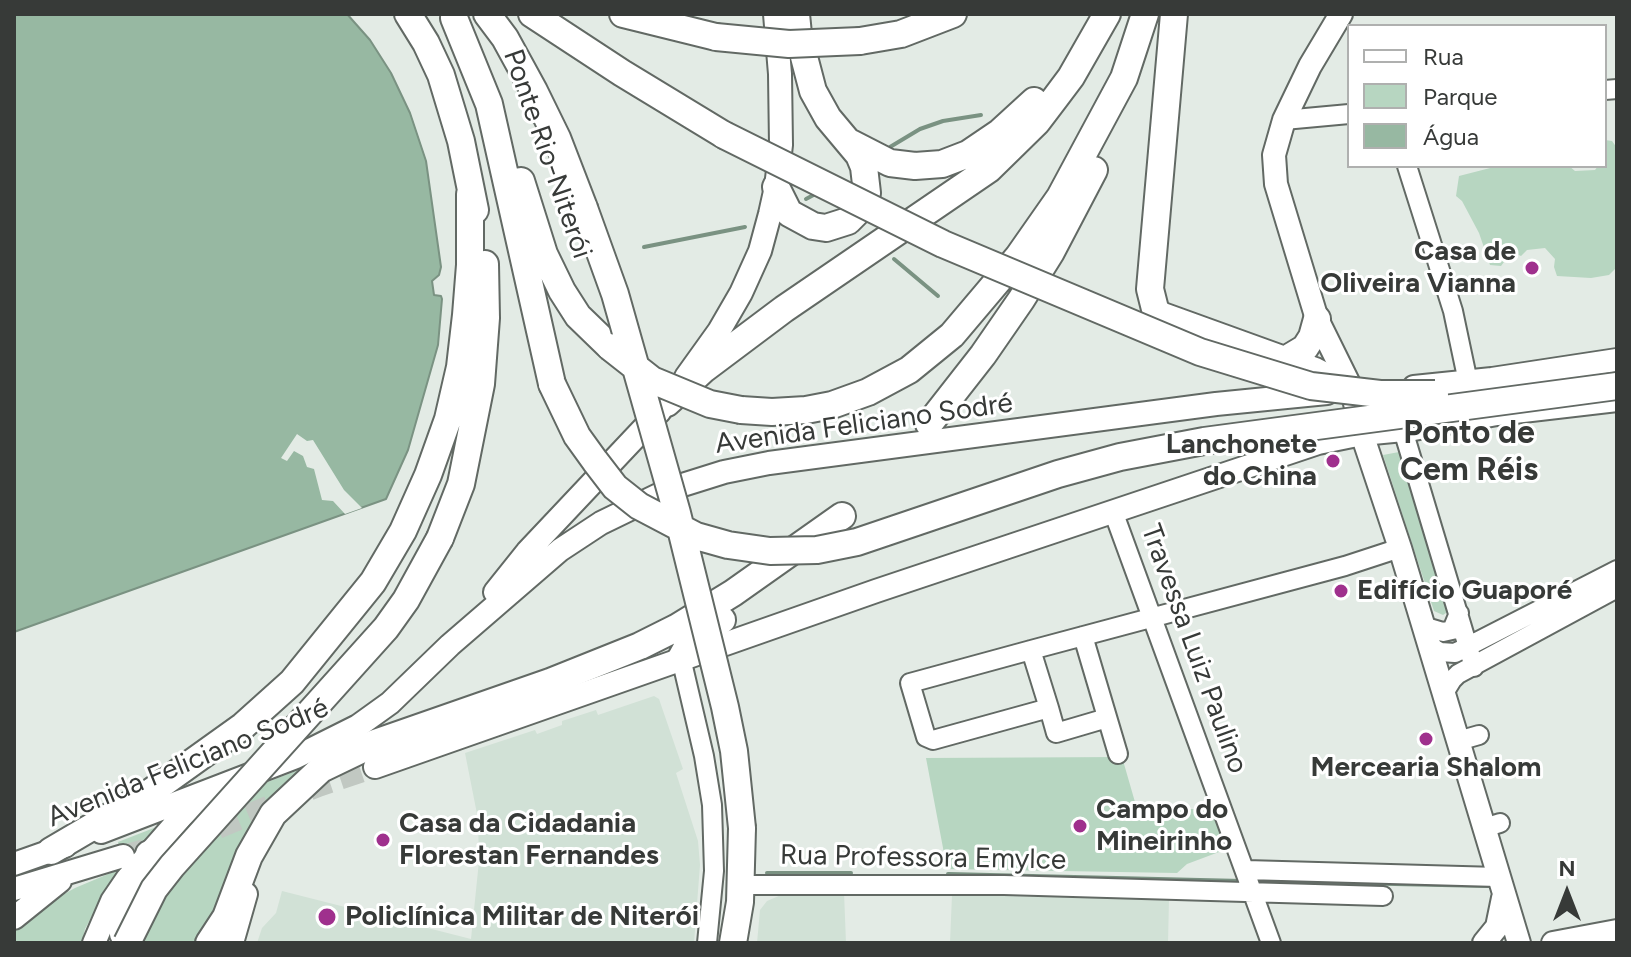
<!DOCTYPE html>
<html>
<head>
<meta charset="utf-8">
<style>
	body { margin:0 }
	#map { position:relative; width:1631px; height:957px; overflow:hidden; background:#e3ebe5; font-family:Figtree,sans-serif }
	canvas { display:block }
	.frame { position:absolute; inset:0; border:16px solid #373a38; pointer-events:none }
	.legend { position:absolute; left:1347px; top:24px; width:260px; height:144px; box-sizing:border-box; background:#fff; border:2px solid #afb0af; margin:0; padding:10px 14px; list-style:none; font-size:24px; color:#373a38 }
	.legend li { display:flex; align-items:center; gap:16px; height:40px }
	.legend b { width:40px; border:2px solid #afb0af }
	.north { position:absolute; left:1527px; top:853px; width:80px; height:80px; -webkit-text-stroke:6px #fff; paint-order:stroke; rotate:0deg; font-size:22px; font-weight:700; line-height:32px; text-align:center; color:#373a38 }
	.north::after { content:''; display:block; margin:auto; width:28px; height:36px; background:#373a38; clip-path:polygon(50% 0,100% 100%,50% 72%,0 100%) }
</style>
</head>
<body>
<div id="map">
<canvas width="1631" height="957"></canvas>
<div class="frame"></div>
<ul class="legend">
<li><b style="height:10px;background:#fff"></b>Rua</li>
<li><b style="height:22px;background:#b7d6c1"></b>Parque</li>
<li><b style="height:22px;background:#97b8a2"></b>Água</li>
</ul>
<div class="north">N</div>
</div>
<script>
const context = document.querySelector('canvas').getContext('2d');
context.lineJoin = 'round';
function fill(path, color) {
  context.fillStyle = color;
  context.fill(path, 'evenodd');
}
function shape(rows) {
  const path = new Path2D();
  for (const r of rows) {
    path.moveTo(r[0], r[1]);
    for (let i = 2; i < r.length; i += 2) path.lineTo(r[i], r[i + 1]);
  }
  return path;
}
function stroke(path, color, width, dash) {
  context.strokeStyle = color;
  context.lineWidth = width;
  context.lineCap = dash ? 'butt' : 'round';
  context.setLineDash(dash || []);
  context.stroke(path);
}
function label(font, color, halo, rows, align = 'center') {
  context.font = font + ' Figtree,sans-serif';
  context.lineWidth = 6;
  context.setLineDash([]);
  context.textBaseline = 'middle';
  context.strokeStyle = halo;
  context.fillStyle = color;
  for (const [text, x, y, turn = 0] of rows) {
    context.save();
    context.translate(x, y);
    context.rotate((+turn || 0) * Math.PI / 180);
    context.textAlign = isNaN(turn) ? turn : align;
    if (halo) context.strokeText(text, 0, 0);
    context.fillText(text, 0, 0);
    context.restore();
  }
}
fill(shape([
	[654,696,659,699,683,769,676,773,698,841,700,865,694,943,257,943,262,928,276,913,282,891,471,939,479,861,478,819,465,753,535,730,537,734,562,725,562,721,596,710,598,715],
	[788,892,844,892,846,943,757,943,760,910,767,901],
	[952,895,1169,899,1168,943,950,943]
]), '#d1e1d6');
fill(shape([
	[1605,140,1612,141,1617,148,1617,267,1609,275,1591,278,1557,276,1554,267,1555,259,1545,248,1527,250,1521,256,1512,252,1504,253,1504,262,1501,266,1490,265,1479,233,1462,201,1456,196,1459,176,1498,166,1569,166,1575,171,1595,170,1598,166,1605,166],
	[1399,452,1447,608,1446,613,1443,615,1434,611,1383,455],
	[1122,757,1137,809,1213,809,1227,849,1187,864,1177,873,947,869,926,758],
	[306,767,274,795,259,818,200,943,143,943,141,895,255,787],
	[159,826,103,895,85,929,82,943,14,943,14,932,46,904,75,888,125,867,118,842]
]), '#b7d6c1');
const water = shape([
	[14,14,347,14,370,40,391,73,410,113,426,161,441,267,439,275,432,281,434,295,441,296,442,299,438,345,408,450,386,499,14,632,14,14]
]);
fill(water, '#97b8a2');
stroke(water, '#7a9282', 2);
fill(shape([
	[297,434,307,441,313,440,344,490,362,508,345,514,333,501,322,500,314,469,307,467,303,456,294,451,287,461,281,458]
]), '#e3ebe5');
stroke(shape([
	[890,147,920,129,943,121,981,115],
	[806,199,819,192],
	[644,247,745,227],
	[894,259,938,296],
	[767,873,851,873],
	[948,874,1242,881],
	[1255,881,1488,886]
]), '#7a9282', 4);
stroke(shape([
	[123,856,208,832,318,786,375,767]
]), '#c1c8c2', 22, [22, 11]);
const minor = shape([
	[1605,90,1617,89],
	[1284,120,1349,114],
	[1407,166,1453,311,1468,382],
	[1403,430,1474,667],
	[1113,511,1271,943],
	[1423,626,1443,632,1452,630,1459,613],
	[1083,636,1118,754],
	[1429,646,1440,652,1455,653,1617,570],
	[1031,650,1049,708,933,740,926,737,910,683,1031,650,1345,566,1400,548],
	[681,658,704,756,712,805,714,871,707,943],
	[1444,693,1452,680,1458,674,1617,588],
	[1049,708,1056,733,1107,718],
	[1458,741,1479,735],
	[1484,828,1500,823],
	[1246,870,1498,877],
	[751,885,1004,885,1383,896]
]);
const major = shape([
	[1341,14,1310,66,1284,120,1274,155,1276,184,1317,319,1352,390,1362,434,1400,548,1519,943],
	[686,377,719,331,741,293,760,251,770,214,776,187,781,145,780,74,775,14],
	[1414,387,1492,379,1617,360],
	[495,592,527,552,660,411],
	[375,767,876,591,1318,443,1362,434,1414,429,1497,414,1617,400],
	[101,832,296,757,358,726,390,703,450,645,560,550,601,523,673,488,724,472,769,463,1216,404,1327,393],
	[14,864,65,846],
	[14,889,123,856],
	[14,918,60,881],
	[94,943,112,901,127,879,182,816,202,797],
	[232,943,246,894],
	[1484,943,1497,927,1503,898],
	[1553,943,1617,931]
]);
const highway = shape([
	[408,14,426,43,441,75,461,141,475,210],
	[487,14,505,38,534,91,557,138,584,208],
	[532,14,622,73,724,135],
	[623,14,716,37],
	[1174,14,1150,289,1155,309,1160,315,1315,371,1352,390],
	[454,18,489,104,552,384],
	[860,41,901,34,953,14],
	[851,143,890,163,915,166,942,164,968,154,999,133,1034,101],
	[521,181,544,254,562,291,578,316,610,347],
	[776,187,789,213,813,226,826,228,848,221,863,206,867,193,864,167,859,155,828,118,813,91,798,34,796,14],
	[1285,360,1305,348,1312,337,1317,319],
	[667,403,704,369,784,309,989,169,1037,122,1056,97,1071,77,1107,14],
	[741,410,772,412,806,410,832,405,868,392,909,370,952,335,1018,257,1060,197,1124,78,1145,14],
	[929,424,983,355,1021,300,1051,252,1094,170],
	[440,538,461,484,481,384,486,318,485,264],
	[681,658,686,649,722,620],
	[51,851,148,794,243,726,292,682,373,582,403,531,428,475,448,419,460,367,466,315,470,265,470,194],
	[129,943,123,934,122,924,125,911,145,874,149,854],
	[209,943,226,917,249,856,273,814,321,769,375,743,550,682,640,646,676,628,733,593,842,516],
	[733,943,740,902,742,828]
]);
stroke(minor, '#626964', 22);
stroke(major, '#626964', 26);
stroke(highway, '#626964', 30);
stroke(minor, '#fff', 18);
stroke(major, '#fff', 22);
stroke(highway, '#fff', 26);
const highwayBridge = shape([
	[716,37,789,44,860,41],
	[724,135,943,244,1200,352,1311,386,1380,394,1435,394],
	[584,208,615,294,677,513,725,707,734,751,742,828],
	[610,347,652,380,710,404,741,410],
	[552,384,577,436,595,461,615,487,639,506,696,536,728,545,770,551,817,550,857,542,1058,474,1120,457,1204,441,1617,386],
	[127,943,154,889,172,866,386,628,406,600,440,538]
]);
stroke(highwayBridge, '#626964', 30, []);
stroke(highwayBridge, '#fff', 26);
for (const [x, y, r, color] of [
	[1532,268,8,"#9f308d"],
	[1333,461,8,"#9f308d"],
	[1341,591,8,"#9f308d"],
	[1426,739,8,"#9f308d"],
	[1080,826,8,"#9f308d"],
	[383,840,8,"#9f308d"],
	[327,917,10,"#9f308d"]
]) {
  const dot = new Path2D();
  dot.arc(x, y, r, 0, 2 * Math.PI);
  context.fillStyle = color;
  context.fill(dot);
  stroke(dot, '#fff', 3);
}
label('28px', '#373a38', '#fff', [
	["Ponte Rio-Niterói",547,154,71],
	["Avenida Feliciano Sodré",864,424,-8],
	["Travessa Luiz Paulino",1194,649,70],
	["Avenida Feliciano Sodré",188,763,-22],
	["Rua Professora Emylce",923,858,1]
]);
label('bold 28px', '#373a38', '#fff', [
	["Casa de",1516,252,"right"],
	["Oliveira Vianna",1516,284,"right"],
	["Lanchonete",1317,445,"right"],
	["do China",1317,477,"right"],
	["Edifício Guaporé",1357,591],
	["Mercearia Shalom",1426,768,"center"],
	["Campo do",1096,810],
	["Mineirinho",1096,842],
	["Casa da Cidadania",399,824],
	["Florestan Fernandes",399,856],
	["Policlínica Militar de Niterói",345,917]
], 'left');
label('bold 32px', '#373a38', '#fff', [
	["Ponto de",1469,434],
	["Cem Réis",1469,471]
]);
</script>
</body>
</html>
